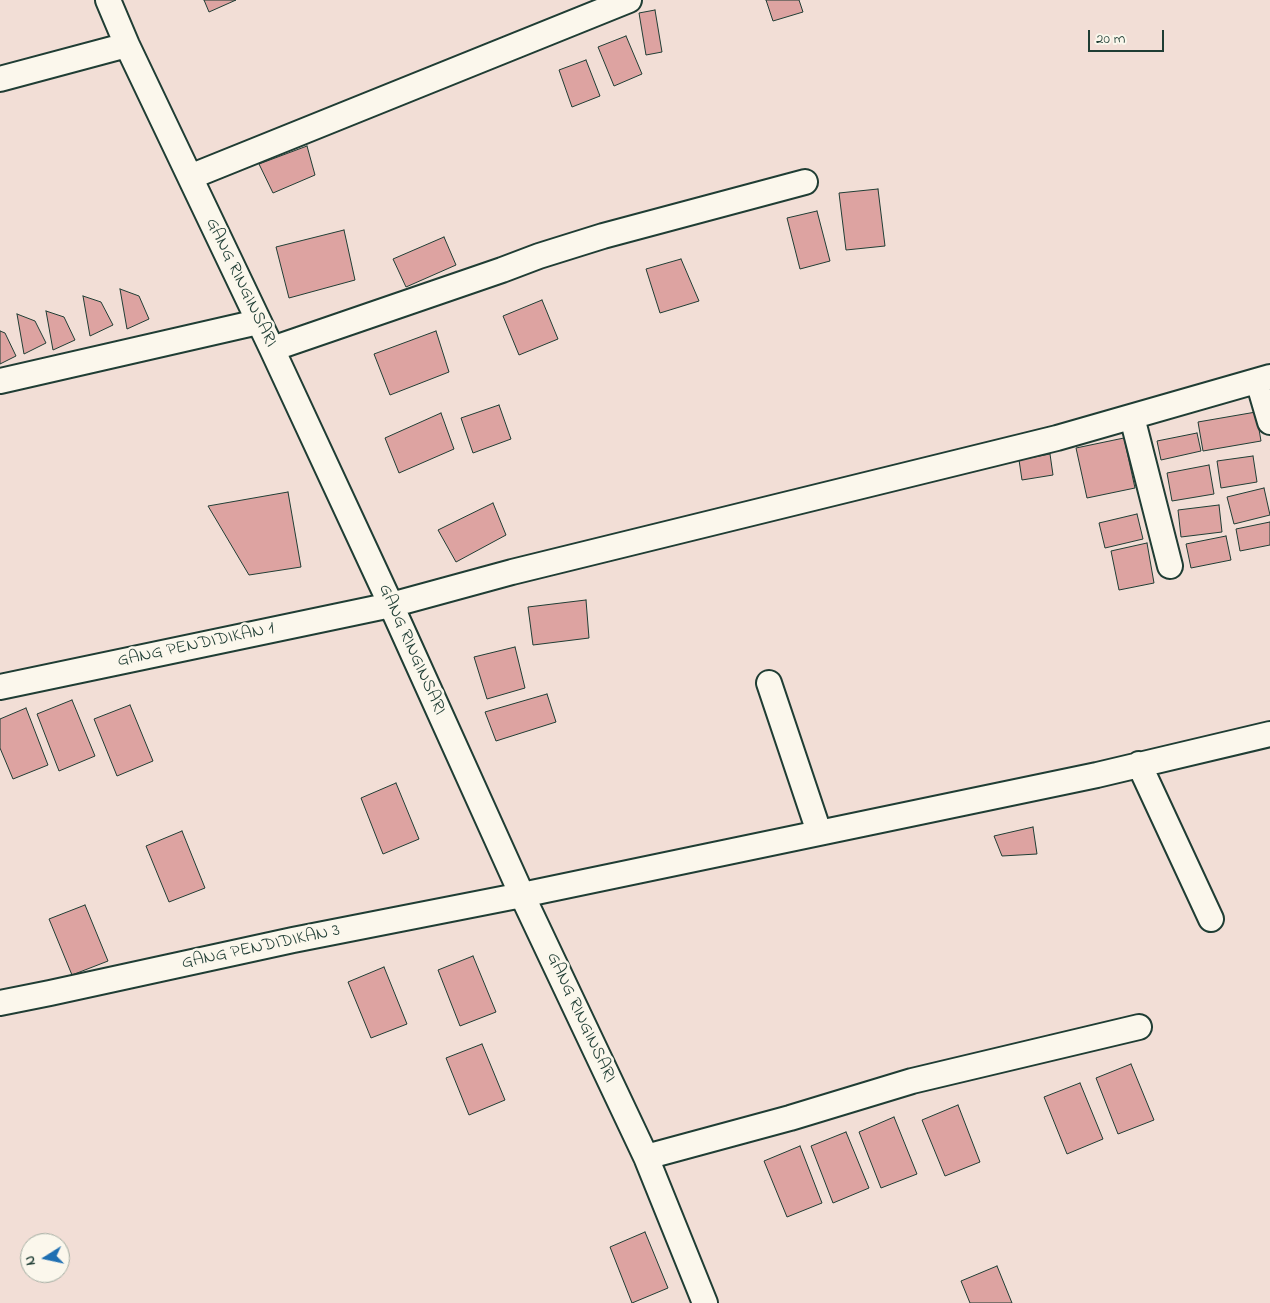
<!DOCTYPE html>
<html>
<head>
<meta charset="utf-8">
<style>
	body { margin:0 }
	#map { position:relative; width:1270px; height:1303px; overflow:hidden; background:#f2ded6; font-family:"Indie Flower",sans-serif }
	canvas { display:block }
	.north { position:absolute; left:20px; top:1233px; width:50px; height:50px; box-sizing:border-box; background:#fbf7ec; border:1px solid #a3ada2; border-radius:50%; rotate:260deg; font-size:14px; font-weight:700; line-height:20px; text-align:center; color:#1f3d34 }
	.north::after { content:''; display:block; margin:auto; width:18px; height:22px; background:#1f6fb2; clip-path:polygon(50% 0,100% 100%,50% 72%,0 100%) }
	.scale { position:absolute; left:1088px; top:30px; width:76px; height:22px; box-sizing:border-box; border:2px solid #1f3d34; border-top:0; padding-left:6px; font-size:15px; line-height:18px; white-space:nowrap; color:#1f3d34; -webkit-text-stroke:4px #fbf7ec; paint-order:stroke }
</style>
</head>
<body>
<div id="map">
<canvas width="1270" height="1303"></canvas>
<div class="north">N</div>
<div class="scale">20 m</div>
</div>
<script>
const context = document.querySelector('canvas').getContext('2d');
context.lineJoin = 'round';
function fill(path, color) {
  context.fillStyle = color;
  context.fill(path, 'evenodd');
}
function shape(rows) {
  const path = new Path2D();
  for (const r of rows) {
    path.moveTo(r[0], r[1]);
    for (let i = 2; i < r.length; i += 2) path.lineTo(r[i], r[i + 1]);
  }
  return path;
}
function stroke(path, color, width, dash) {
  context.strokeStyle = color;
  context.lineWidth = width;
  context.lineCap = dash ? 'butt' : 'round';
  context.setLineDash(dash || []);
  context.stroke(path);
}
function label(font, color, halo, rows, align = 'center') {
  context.font = font + ' "Indie Flower",sans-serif';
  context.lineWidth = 5;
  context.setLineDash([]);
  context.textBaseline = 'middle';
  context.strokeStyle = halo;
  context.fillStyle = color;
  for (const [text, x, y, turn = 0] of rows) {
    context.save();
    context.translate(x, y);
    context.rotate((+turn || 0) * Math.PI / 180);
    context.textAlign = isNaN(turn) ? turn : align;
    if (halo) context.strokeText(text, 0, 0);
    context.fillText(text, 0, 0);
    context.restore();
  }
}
const building = shape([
	[204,0,236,0,209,12,204,0],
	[766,0,799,0,803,12,773,21,766,0],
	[655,10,662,52,646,55,639,13,655,10],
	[626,36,642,74,614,86,598,47,626,36],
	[586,60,600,96,572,107,559,70,586,60],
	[307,146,315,175,273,193,259,164,307,146],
	[878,189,885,246,846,250,839,193,878,189],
	[817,211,830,261,800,269,787,218,817,211],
	[344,230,355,280,289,298,276,247,344,230],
	[444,237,456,265,406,287,393,259,444,237],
	[681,259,699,301,660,313,646,269,681,259],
	[120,289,139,296,149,319,127,329,120,289],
	[83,296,101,302,113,325,90,336,83,296],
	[542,300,558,339,519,355,503,316,542,300],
	[46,311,64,317,75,340,53,350,46,311],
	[17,314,35,321,46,343,24,354,17,314],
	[0,331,5,333,16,356,0,364,0,331],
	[436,331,449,372,390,395,374,354,436,331],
	[499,405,511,439,473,453,461,418,499,405],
	[1256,412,1261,441,1203,451,1198,422,1256,412],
	[441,413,454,449,399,473,385,438,441,413],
	[1197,433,1201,451,1161,460,1157,441,1197,433],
	[1124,438,1135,488,1087,498,1076,448,1124,438],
	[1050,454,1053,475,1022,480,1019,460,1050,454],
	[1253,456,1257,482,1221,488,1217,461,1253,456],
	[1209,465,1214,494,1172,501,1167,473,1209,465],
	[1264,488,1270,515,1234,524,1227,497,1264,488],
	[288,492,301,567,249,575,208,506,288,492],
	[493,503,506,535,456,562,438,530,493,503],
	[1219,505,1222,532,1181,537,1178,510,1219,505],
	[1137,514,1143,539,1105,548,1099,523,1137,514],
	[1270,522,1270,545,1240,551,1236,529,1270,522],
	[1226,536,1231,560,1191,568,1186,544,1226,536],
	[1147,543,1154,583,1119,590,1111,551,1147,543],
	[586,600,589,638,533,645,528,607,586,600],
	[515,647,525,688,487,699,474,657,515,647],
	[547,694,556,722,496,741,485,712,547,694],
	[72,700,95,756,59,771,37,714,72,700],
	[130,705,153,761,117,776,94,719,130,705],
	[26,708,48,765,13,779,0,748,0,719,26,708],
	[396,783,419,839,383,854,361,798,396,783],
	[1033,827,1037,854,1002,856,994,836,1033,827],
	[182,831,205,888,169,902,146,846,182,831],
	[85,905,108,961,72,975,49,919,85,905],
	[473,956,496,1012,460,1026,438,970,473,956],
	[384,967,407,1024,371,1038,348,982,384,967],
	[482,1044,505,1100,469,1115,446,1058,482,1044],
	[1131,1064,1154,1120,1118,1134,1096,1078,1131,1064],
	[1080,1083,1103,1139,1067,1154,1044,1097,1080,1083],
	[958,1105,980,1162,945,1176,922,1120,958,1105],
	[894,1117,917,1174,881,1188,859,1132,894,1117],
	[846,1132,869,1188,833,1203,811,1146,846,1132],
	[800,1146,822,1203,787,1217,764,1161,800,1146],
	[645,1232,668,1288,632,1303,610,1247,645,1232],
	[997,1266,1012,1303,970,1303,961,1281,997,1266]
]);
fill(building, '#dda3a1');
stroke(building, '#1f3d34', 1);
const minor = shape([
	[108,0,127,45,272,349,391,605,522,895,646,1157,705,1303],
	[0,79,127,45],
	[190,177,629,0],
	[272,349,502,270,539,256,603,236,805,182],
	[0,381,258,322],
	[1258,381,1270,422],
	[1132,417,1170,566],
	[769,683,819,832],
	[0,687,391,605,512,572,1057,438,1270,377],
	[1139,764,1211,919],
	[0,1003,50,993,293,940,522,895,1097,775,1270,734],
	[646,1157,790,1118,912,1081,1139,1027]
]);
stroke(minor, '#1f3d34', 28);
stroke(minor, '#fbf7ec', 24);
label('18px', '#1f3d34', '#fbf7ec', [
	["GANG RINGINSARI",240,283,64],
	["GANG PENDIDIKAN 1",196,646,-12],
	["GANG RINGINSARI",411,650,66],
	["GANG PENDIDIKAN 3",261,948,-12],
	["GANG RINGINSARI",580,1018,65]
]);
</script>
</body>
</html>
